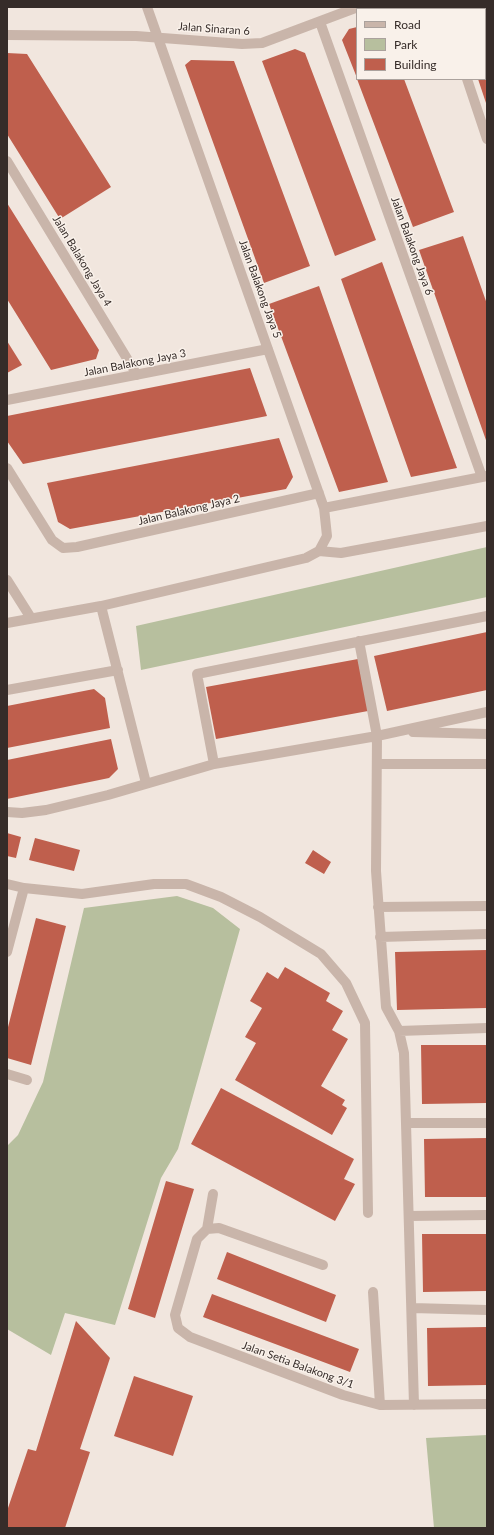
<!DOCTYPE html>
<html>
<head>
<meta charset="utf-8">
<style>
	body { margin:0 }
	#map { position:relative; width:494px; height:1535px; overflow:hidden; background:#f1e6de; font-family:Lato,sans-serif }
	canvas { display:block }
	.frame { position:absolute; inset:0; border:8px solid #362c29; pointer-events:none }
	.legend { position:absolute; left:356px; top:8px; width:130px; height:72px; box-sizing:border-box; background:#f9f1ea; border:1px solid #aba29d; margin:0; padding:5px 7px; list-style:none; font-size:12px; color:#362c29 }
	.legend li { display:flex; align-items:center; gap:8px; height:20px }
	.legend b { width:20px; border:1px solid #aba29d }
</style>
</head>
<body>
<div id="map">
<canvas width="494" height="1535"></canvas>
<div class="frame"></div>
<ul class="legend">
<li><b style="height:5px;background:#c9b5aa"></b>Road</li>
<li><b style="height:11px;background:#b7bf9e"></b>Park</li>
<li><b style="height:11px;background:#bf5f4d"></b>Building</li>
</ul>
</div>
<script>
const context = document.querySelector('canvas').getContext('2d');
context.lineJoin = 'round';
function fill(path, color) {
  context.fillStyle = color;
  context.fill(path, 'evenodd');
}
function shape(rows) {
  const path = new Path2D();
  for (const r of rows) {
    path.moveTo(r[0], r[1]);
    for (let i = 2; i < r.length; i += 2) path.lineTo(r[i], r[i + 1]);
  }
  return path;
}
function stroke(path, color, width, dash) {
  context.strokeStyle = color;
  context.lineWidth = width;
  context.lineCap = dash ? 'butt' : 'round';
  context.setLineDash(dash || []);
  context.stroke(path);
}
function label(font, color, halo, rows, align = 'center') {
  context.font = font + ' Lato,sans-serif';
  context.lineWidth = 3;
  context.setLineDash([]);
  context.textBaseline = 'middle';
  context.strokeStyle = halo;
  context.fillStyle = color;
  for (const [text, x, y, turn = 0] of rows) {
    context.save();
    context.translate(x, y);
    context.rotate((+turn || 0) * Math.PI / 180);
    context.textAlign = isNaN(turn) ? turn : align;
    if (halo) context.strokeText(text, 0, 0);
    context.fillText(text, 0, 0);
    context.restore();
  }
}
fill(shape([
	[487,547,487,597,141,670,136,626],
	[177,896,213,908,240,929,178,1149,161,1178,115,1325,65,1313,51,1355,7,1329,7,1146,18,1135,43,1082,84,908],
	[487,1435,487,1528,434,1528,426,1438]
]), '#b7bf9e');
fill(shape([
	[357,27,357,78,342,40,349,29],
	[295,49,305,53,376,240,335,256,262,61],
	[7,53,27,54,111,187,60,219,7,134],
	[485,57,487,57,487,106,478,79,485,79],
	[191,60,234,61,310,266,264,283,185,65],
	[357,79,404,79,454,212,413,227],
	[7,203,99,350,96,359,51,370,7,299],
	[463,236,487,304,487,443,419,250],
	[382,262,457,468,411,477,341,279],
	[319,286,388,482,339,492,269,304],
	[7,341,22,365,7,373],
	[250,368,267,416,23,464,7,441,7,416],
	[279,438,293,477,286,489,70,529,58,522,47,483],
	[487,632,487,690,387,711,374,656],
	[358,659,368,711,216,739,206,687],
	[94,689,105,698,110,728,7,748,7,706],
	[111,739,118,769,109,778,7,799,7,760],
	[7,833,21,837,16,858,7,856],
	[35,838,80,850,74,871,29,860],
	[313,850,331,862,324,874,305,863],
	[36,918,66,926,31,1065,7,1058,7,1031],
	[487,950,487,1008,397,1010,395,952],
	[285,967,330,993,326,1001,343,1011,332,1030,348,1039,321,1086,345,1100,342,1105,347,1108,332,1135,235,1080,256,1043,245,1037,262,1008,250,1001,267,972,278,979],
	[421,1045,487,1045,487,1103,422,1104],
	[221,1088,354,1159,344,1179,355,1184,335,1221,191,1144],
	[487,1138,487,1197,425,1197,424,1139],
	[166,1181,194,1189,155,1318,128,1309],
	[422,1234,487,1234,487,1291,423,1292],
	[227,1252,336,1295,326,1322,217,1279],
	[212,1294,359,1349,350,1372,203,1317],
	[76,1321,110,1358,80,1449,90,1452,65,1528,7,1528,7,1511,28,1449,36,1451],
	[487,1327,487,1385,428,1386,427,1328],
	[134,1376,193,1396,173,1456,114,1436]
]), '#bf5f4d');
stroke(shape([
	[147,7,324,508,327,536,319,551],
	[467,7,471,9],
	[485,17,487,18],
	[320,22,482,477],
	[7,35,136,36,242,44,262,43,358,7],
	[467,79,487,139],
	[7,161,137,375],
	[7,400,268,349],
	[7,468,52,540,63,548,77,547,319,493],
	[324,508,487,476],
	[7,580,31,618],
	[101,606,146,783],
	[7,623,101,606,306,558,319,551,341,553,487,526],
	[359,641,377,736,376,871,386,1007,399,1031,404,1053,414,1405],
	[7,690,118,670],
	[413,732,487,734],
	[214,764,197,674,487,616],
	[377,764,487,764],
	[7,812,22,813,46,810,108,795,214,764,377,736,487,712],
	[7,884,24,888,82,894,154,884,186,884,221,897,260,917,321,954,346,983,365,1023,368,1213],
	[378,907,487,906],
	[380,937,487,934],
	[7,952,24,888],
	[399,1031,487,1028],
	[7,1074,27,1080],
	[407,1123,487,1123],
	[409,1216,487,1215],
	[207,1229,197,1239,175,1315,178,1328,190,1337,343,1395,380,1405,487,1404],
	[207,1229,219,1228,323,1265],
	[207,1229,213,1194],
	[373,1292,380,1405],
	[412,1308,487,1310]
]), '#c9b5aa', 10);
label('11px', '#362c29', '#f9f1ea', [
	["Jalan Sinaran 6",214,29,4],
	["Jalan Balakong Jaya 6",412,246,70],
	["Jalan Balakong Jaya 4",82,261,59],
	["Jalan Balakong Jaya 5",260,289,70],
	["Jalan Balakong Jaya 3",135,363,-11],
	["Jalan Balakong Jaya 2",189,510,-13],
	["Jalan Setia Balakong 3/1",298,1365,20]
]);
</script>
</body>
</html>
